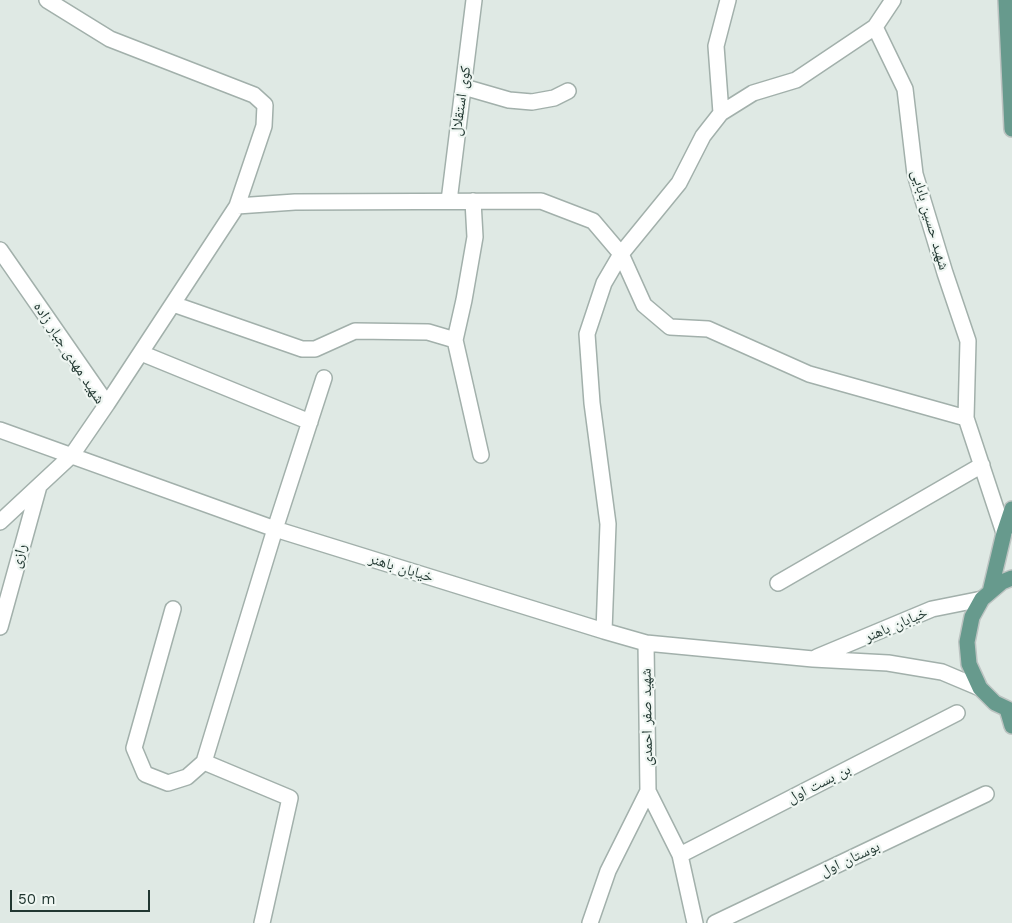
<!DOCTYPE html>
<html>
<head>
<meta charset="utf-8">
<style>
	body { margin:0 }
	#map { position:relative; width:1012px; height:923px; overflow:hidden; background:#dfe9e4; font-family:"Work Sans",sans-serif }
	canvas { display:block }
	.scale { position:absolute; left:10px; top:890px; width:140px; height:22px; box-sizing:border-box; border:2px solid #213731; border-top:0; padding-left:6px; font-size:15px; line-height:18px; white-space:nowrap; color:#213731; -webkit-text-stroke:4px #eff6f2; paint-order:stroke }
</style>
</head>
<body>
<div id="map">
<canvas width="1012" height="923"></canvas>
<div class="scale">50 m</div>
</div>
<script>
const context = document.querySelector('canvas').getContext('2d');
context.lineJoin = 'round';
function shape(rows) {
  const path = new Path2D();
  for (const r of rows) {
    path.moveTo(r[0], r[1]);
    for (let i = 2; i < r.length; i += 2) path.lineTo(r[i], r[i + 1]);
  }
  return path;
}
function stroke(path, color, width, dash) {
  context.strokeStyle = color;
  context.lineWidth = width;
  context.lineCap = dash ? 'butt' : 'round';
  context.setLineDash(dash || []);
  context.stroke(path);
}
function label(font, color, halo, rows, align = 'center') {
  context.font = font + ' "Work Sans","Noto Naskh Arabic",sans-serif';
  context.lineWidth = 4.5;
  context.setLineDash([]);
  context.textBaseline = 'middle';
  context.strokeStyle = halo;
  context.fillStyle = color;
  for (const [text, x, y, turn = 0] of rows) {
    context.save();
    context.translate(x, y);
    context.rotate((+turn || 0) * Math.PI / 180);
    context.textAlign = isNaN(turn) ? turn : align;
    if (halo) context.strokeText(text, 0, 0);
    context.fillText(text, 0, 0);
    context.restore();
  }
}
const minor = shape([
	[47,0,110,39,254,95,265,105,264,126,237,206,107,404],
	[875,27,905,89,915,174,945,273,968,341,966,418,1004,533],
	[464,87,509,100,532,102,554,98,568,91],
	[721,113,716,46,728,0],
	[449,201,474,0],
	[237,206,295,202,541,201,593,221,621,254,644,305,670,327,708,329,809,374,966,418],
	[0,250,107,404,72,455,0,522],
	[173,304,302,349,315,349,355,331,428,332,455,340,481,455],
	[455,340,464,300,475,237,473,201],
	[141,353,310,422],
	[0,430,275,529,604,631,646,643,813,659,888,663,942,672,980,688],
	[778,583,982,465],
	[173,609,134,748,145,774,168,783,187,777,204,762],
	[0,627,39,486],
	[604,631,608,524,592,403,587,334,604,283,621,254,679,183,703,136,721,113,753,93,796,80,875,27,893,0],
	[646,643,648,791,680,855,695,923],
	[817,657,932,609,982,599],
	[680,855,957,713],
	[262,923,290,798,204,762,275,529,324,378],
	[590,923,608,871,648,791],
	[715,923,986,794]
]);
const major = shape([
	[1006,0,1012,129],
	[1012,578,1002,582,982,599,972,617,967,642,969,664,980,688,995,703,1012,711],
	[990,592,1004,533,1012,509],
	[1007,709,1012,726]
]);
stroke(minor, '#a2b0ab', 18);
stroke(major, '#bcc3c1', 18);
stroke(minor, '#fff', 15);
stroke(major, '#679a8d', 15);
label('15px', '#213731', '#eff6f2', [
	["کوی استقلال",461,101,-82],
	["شهید حسین بابایی",930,220,74],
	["شهید مهدی جبار زاده",69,353,57],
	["رازی",19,556,-75],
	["خیابان باهنر",401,568,17],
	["خیابان باهنر",896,625,-23],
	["شهید صفر احمدی",647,717,-91],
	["بن بست اول",819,784,-27],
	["بوستان اول",850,859,-25]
]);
</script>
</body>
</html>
